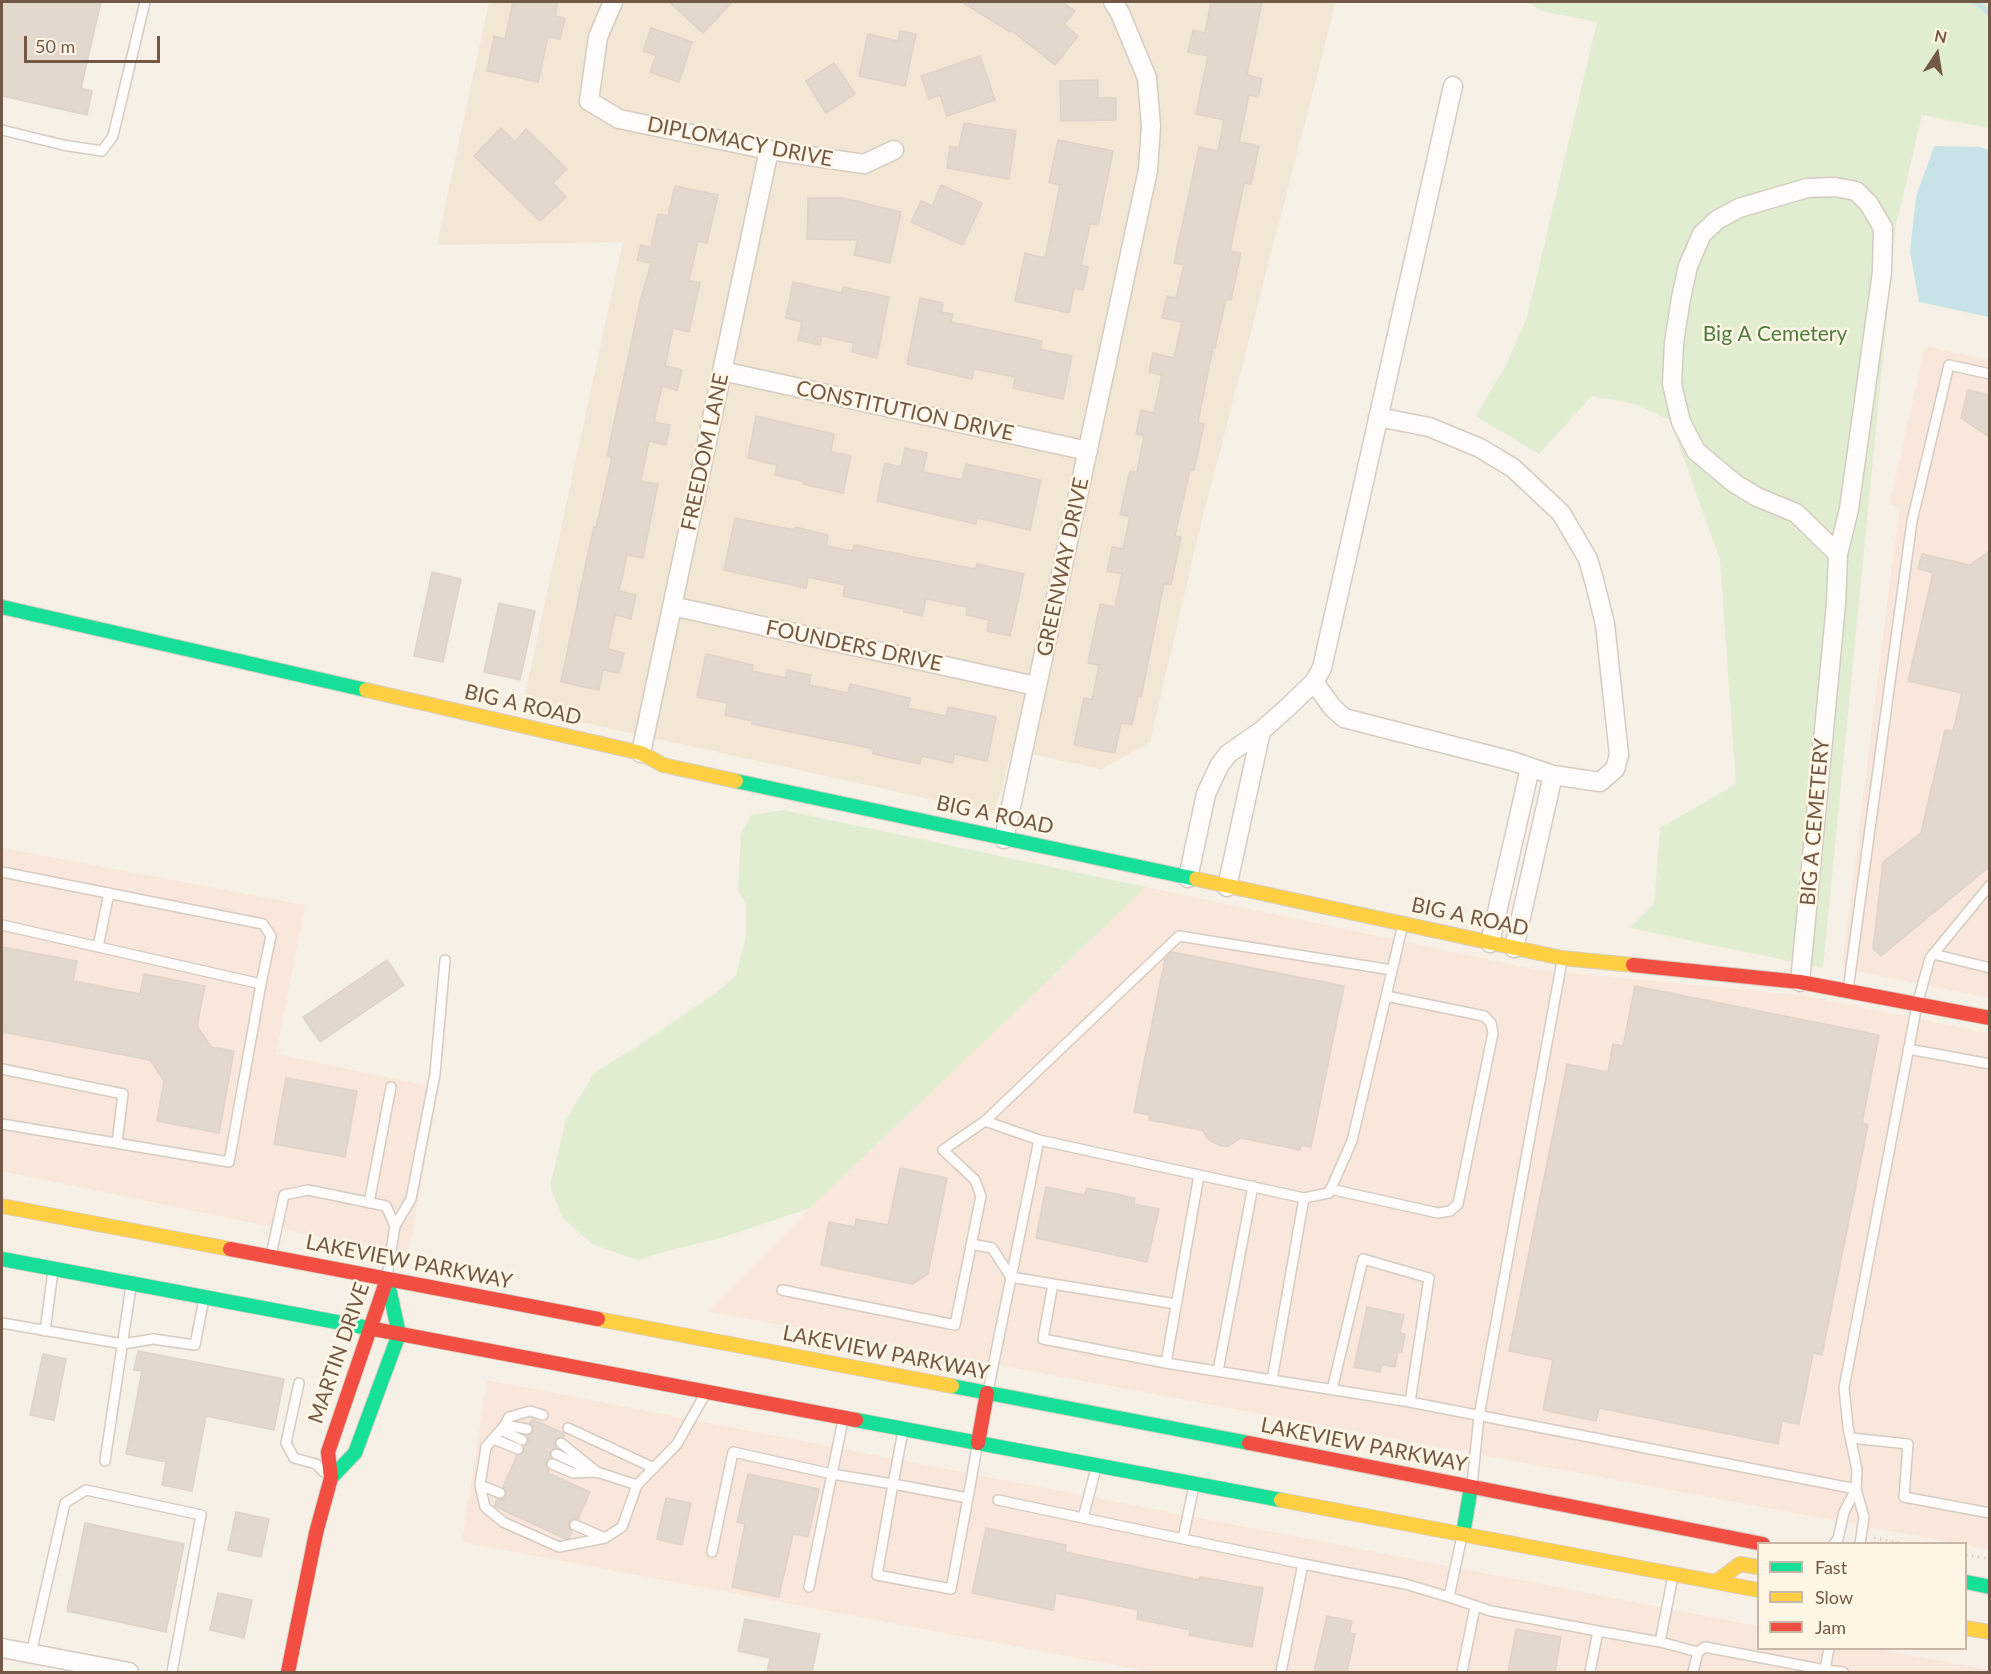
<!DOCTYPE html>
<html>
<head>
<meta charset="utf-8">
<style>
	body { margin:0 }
	#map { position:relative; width:1991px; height:1674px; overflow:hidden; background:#f6f0e6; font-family:Lato,sans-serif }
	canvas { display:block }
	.frame { position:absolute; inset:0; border:3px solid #745846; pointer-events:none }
	.legend { position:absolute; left:1757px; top:1542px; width:210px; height:108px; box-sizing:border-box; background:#fff6e6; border:2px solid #c7b7a6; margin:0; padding:8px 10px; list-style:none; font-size:18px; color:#745846 }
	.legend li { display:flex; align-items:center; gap:12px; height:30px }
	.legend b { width:30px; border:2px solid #c7b7a6 }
	.north { position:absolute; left:1907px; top:24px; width:60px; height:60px; -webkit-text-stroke:4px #fff6e6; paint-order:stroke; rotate:12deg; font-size:16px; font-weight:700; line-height:24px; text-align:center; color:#745846 }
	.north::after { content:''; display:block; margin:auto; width:21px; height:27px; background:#745846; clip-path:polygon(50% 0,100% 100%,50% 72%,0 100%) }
	.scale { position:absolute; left:24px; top:36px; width:136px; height:27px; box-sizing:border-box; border:3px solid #745846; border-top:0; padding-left:8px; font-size:18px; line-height:21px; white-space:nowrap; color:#745846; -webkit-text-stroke:4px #fff6e6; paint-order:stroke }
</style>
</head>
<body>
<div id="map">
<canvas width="1991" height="1674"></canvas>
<div class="frame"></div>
<ul class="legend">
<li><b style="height:8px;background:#16e098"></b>Fast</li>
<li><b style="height:8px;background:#ffcf43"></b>Slow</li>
<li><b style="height:8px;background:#f24e42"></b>Jam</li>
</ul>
<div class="north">N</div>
<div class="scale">50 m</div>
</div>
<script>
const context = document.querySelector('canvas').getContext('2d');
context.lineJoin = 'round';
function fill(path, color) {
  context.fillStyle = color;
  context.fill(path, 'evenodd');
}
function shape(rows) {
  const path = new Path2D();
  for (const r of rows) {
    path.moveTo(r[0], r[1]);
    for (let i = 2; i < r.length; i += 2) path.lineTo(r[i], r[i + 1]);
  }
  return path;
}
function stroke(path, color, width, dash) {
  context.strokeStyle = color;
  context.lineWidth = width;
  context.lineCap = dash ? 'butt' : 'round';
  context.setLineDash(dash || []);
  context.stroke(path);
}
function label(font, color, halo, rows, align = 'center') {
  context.font = font + ' Lato,sans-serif';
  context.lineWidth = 5;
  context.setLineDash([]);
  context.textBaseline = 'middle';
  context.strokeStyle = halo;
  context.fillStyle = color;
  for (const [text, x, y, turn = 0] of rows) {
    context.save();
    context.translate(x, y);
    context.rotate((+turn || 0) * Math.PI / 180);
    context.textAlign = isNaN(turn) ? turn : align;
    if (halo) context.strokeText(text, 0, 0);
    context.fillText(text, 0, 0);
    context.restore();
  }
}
fill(shape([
	[489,2,1336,2,1197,540,1150,742,1102,769,1012,750,994,813,522,709,623,242,437,245]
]), '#f2e6d5');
fill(shape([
	[1925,346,1989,360,1989,998,1842,968,1890,580,1900,508,1890,503],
	[2,848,305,905,276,1054,439,1088,408,1255,2,1171],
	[1146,887,1538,970,1800,995,1989,1033,1989,1550,1966,1545,1966,1544,1956,1543,707,1311,810,1208],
	[487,1380,1758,1626,1758,1648,1876,1649,1989,1670,1989,1672,1152,1672,462,1542]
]), '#fae7db');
fill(shape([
	[1526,2,1989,2,1989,128,1922,115,1896,225,1823,968,1630,928,1654,904,1660,828,1736,784,1720,560,1670,420,1634,404,1592,396,1539,454,1476,416,1506,365,1527,317,1597,22,1542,11],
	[783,810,1146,887,810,1208,721,1238,674,1249,638,1260,592,1244,563,1218,550,1187,566,1120,594,1073,639,1045,716,993,736,975,746,935,746,905,738,890,741,834,751,815]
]), '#e1edd0');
fill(shape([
	[1934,146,1979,147,1989,150,1989,317,1919,302,1910,252,1916,197]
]), '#c7e3e7');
stroke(shape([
	[1976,2,1990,14]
]), '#c7e3e7', 5);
const building = shape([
	[2,2,101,2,81,88,92,91,87,115,2,96,2,2],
	[513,2,558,2,555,16,565,18,560,39,548,37,538,82,487,71,494,36,505,39,513,2],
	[669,2,732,2,703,33,669,2],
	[962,2,1063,2,1075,11,1064,24,1078,36,1055,65,1011,30,1010,32,962,2],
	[1211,2,1262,2,1247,75,1262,79,1258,97,1249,95,1239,142,1259,146,1251,184,1244,183,1230,251,1241,253,1231,300,1226,299,1215,348,1213,348,1198,422,1204,424,1194,470,1190,470,1175,536,1181,537,1171,585,1164,583,1141,697,1138,696,1132,725,1121,723,1115,753,1074,745,1084,698,1092,700,1099,665,1088,663,1100,604,1115,607,1122,574,1107,571,1112,547,1123,549,1130,517,1120,514,1130,471,1137,472,1144,436,1136,434,1141,410,1154,413,1162,375,1149,372,1153,353,1174,358,1182,322,1162,318,1167,296,1176,298,1184,265,1174,263,1199,147,1218,151,1224,120,1196,114,1208,56,1188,52,1193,30,1205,33,1211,2],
	[651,28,692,42,679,82,650,72,656,55,643,51,651,28],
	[900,31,916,34,905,86,859,76,868,34,898,41,900,31],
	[980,56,995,100,947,116,940,95,929,99,921,76,980,56],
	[834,63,855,94,826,113,806,81,834,63],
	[1098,80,1098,98,1116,98,1116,120,1061,121,1060,81,1098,80],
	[964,123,1016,131,1009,179,947,168,950,146,959,148,964,123],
	[501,128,515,142,526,129,567,169,553,183,566,197,540,221,474,156,501,128],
	[1058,140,1113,151,1098,225,1090,224,1081,266,1088,267,1083,290,1074,288,1069,313,1015,301,1025,253,1045,258,1060,185,1049,182,1058,140],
	[941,185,982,203,963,245,911,222,921,201,932,206,941,185],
	[675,186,718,195,707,243,698,241,689,280,700,283,689,332,673,328,665,366,682,370,677,390,662,386,654,422,670,425,666,445,649,441,641,481,658,484,643,558,627,555,619,591,636,595,631,619,615,615,608,649,624,653,619,673,603,670,599,690,561,682,585,567,594,527,596,528,612,457,607,456,640,302,651,263,637,260,641,245,651,247,658,214,668,216,675,186],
	[808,198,843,198,901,212,890,263,854,255,858,240,807,239,808,198],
	[793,282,842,293,843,287,889,297,877,358,852,352,854,343,822,336,820,345,798,340,802,322,786,318,793,282],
	[920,298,943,303,941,312,953,314,951,322,1042,341,1040,349,1072,356,1063,399,1013,388,1015,377,974,369,972,379,907,364,920,298],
	[1968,390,1989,395,1989,437,1961,418,1968,390],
	[756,416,834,434,831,452,851,456,843,493,803,484,803,481,775,475,777,465,748,458,756,416],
	[905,448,927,453,923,472,962,480,966,464,1041,480,1030,530,977,518,976,524,877,501,885,463,901,467,905,448],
	[735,518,794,530,795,527,828,535,826,546,853,551,854,545,975,569,977,564,1024,574,1010,636,987,631,989,620,966,615,967,607,926,599,922,616,904,612,904,609,843,596,845,585,808,577,806,588,724,570,735,518],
	[1989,551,1989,867,1881,956,1873,948,1883,862,1921,833,1945,730,1953,731,1962,693,1908,681,1933,573,1918,569,1922,554,1970,565,1989,551],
	[432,572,461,579,443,662,414,656,432,572],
	[499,603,535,611,520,680,484,672,499,603],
	[706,654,753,665,752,671,786,678,787,670,811,675,809,685,848,693,850,684,910,698,908,708,946,716,948,707,996,717,987,761,954,754,953,763,922,756,920,764,873,754,874,749,752,724,752,721,725,715,727,703,697,697,706,654],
	[2,947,77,961,73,981,140,994,144,974,205,986,197,1026,211,1047,234,1051,219,1133,157,1121,164,1081,150,1060,2,1032,2,947],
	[1172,952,1344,986,1311,1147,1301,1145,1300,1150,1241,1138,1229,1146,1221,1146,1209,1140,1202,1130,1149,1120,1150,1115,1134,1112,1165,959,1172,952],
	[387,960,404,985,320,1042,303,1017,387,960],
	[1635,986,1879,1035,1862,1123,1868,1125,1822,1355,1813,1353,1799,1424,1782,1421,1778,1444,1599,1408,1596,1421,1543,1410,1553,1360,1509,1351,1567,1064,1608,1072,1613,1044,1623,1046,1635,986],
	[286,1078,357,1091,345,1157,274,1144,286,1078],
	[900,1168,947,1178,928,1274,912,1284,821,1265,829,1222,855,1227,856,1219,888,1225,900,1168],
	[1046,1187,1085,1195,1087,1188,1135,1198,1134,1204,1159,1209,1147,1262,1036,1238,1046,1187],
	[1367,1307,1404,1315,1400,1333,1405,1334,1402,1352,1398,1352,1395,1367,1382,1365,1380,1372,1354,1367,1367,1307],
	[138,1351,284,1379,274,1430,206,1416,192,1491,162,1485,166,1462,126,1454,142,1371,134,1370,138,1351],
	[43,1354,66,1359,54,1420,30,1415,43,1354],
	[532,1419,565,1434,564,1437,556,1438,554,1443,556,1447,550,1452,550,1458,545,1464,549,1470,548,1473,590,1492,578,1519,574,1518,569,1522,568,1526,572,1531,569,1538,566,1539,494,1506,497,1499,502,1500,506,1496,507,1491,503,1487,517,1455,524,1452,524,1446,529,1440,527,1436,533,1431,533,1426,530,1423,532,1419],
	[748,1474,819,1489,808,1537,793,1534,779,1597,732,1587,745,1524,737,1522,748,1474],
	[666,1498,691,1503,682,1545,657,1539,666,1498],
	[236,1512,269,1519,261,1557,228,1550,236,1512],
	[85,1523,184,1544,166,1632,67,1611,85,1523],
	[986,1528,1066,1545,1065,1552,1199,1580,1200,1577,1263,1588,1252,1647,1189,1635,1190,1630,1137,1619,1138,1610,1056,1593,1053,1610,972,1593,986,1528],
	[218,1593,252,1600,244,1638,210,1630,218,1593],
	[1327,1616,1352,1621,1349,1633,1355,1634,1347,1672,1314,1672,1327,1616],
	[745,1619,820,1634,812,1672,767,1672,770,1658,738,1651,745,1619],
	[1516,1629,1561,1637,1555,1672,1508,1672,1516,1629]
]);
fill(building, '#e3d8ce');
stroke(building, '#dfd3c8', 1.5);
const lane = shape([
	[2,130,63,145,102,151,113,136,145,2],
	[2,872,263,924,271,936,261,984],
	[1403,924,1352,1141,1329,1193,1304,1198,1272,1380,1410,1402,1856,1489],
	[2,925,261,984,229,1162,2,1124],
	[98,947,109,893],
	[1933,954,1990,968],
	[1848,990,1912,521,1949,365,1990,374],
	[1908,1049,1990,1064],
	[2,1069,123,1094,117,1143],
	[1330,1189,1438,1213,1450,1211,1458,1204,1493,1033,1491,1023,1484,1016,1386,996],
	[1304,1198,1039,1140,985,1121,1179,936,1392,970],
	[369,1203,391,1087],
	[395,1226,411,1199,435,1074,445,960],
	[971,1244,992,1248,1011,1277,1053,1284,1043,1339,1166,1363,1272,1380],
	[271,1255,284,1195,308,1190,386,1206,395,1226,387,1276],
	[1053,1284,1176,1304],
	[782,1290,955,1325,981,1196,975,1180,943,1150,985,1121],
	[2,1323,123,1344,153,1339,195,1345,204,1299],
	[45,1331,53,1271],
	[1166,1363,1199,1175],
	[1218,1371,1253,1186],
	[299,1383,286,1443,294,1458,316,1464,324,1472],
	[1332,1390,1363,1259,1429,1278,1410,1402],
	[988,1391,1039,1140],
	[505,1425,509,1417,530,1411,543,1415],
	[568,1428,654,1468],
	[527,1429,505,1425,486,1447,480,1485,485,1507,503,1522,559,1547,605,1538,622,1527,637,1485,597,1472,561,1443],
	[501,1430,522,1440],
	[1851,1438,1908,1444,1904,1497,1990,1513],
	[494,1439,518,1449],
	[556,1454,586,1468],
	[105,1461,131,1286],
	[552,1464,573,1473,597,1472],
	[480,1485,500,1493],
	[637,1485,677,1444,704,1396],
	[1472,1485,1479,1416,1562,961],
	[968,1498,977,1447],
	[998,1500,1083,1518,1096,1468],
	[1083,1518,1303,1564],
	[575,1525,605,1538],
	[1462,1536,1449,1597,1491,1611,1598,1631,1590,1672],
	[1183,1538,1194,1486],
	[1834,1544,1838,1539,1844,1512,1856,1489],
	[1860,1544,1864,1517,1856,1489,1857,1470,1848,1427,1844,1388,1917,1005,1930,958,1990,885],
	[712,1552,733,1452,832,1474,893,1484,968,1498,951,1589,877,1575,893,1484,903,1431],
	[809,1587,843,1420],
	[1598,1631,1660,1642,1673,1576],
	[1660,1642,1698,1652,1693,1672],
	[1829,1648,1825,1670,1843,1672],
	[1698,1652,1705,1647,1825,1670,1825,1672],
	[31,1654,65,1503,86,1490,201,1515,172,1672],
	[1281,1672,1303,1564,1405,1584,1449,1597],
	[1462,1672,1475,1607]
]);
const street = shape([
	[613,2,598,37,589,101,619,119,769,150,864,164,894,150],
	[1835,187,1856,191,1869,204,1883,228,1882,272,1849,509,1838,554,1796,513,1757,497,1734,483,1696,451,1681,422,1672,384,1674,343,1681,298,1688,266,1702,234,1717,220,1739,208,1807,188,1835,187],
	[722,371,1088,451],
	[672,606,1036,686],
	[1314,682,1332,707,1344,718,1512,761,1553,775,1600,782,1615,769,1619,755,1605,624,1594,580,1588,559,1561,513,1513,468,1480,448,1429,427,1378,417],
	[641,753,769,150],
	[1004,839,1148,170,1151,126,1147,78,1120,13,1113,2],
	[1188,878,1206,794,1219,766,1228,754,1261,731,1287,708,1314,682,1322,668,1453,86],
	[1227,887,1261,731],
	[1490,943,1530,768],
	[1514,948,1553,775],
	[1800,982,1836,604,1838,554],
	[2,1648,129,1672]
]);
const fast = shape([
	[2,607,366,690],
	[736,781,1196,879],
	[2,1259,379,1330],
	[952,1386,1249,1443],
	[856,1420,1281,1500],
	[331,1478,355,1453,399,1334,387,1279],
	[1463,1534,1471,1487],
	[1966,1582,1990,1587]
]);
const slow = shape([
	[366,690,641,753,663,765,736,781],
	[1196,879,1562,958,1633,965],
	[2,1206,230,1249],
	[598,1319,952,1386],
	[1281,1500,1758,1590],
	[1716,1582,1740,1564,1758,1567],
	[1966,1628,1990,1632]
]);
const jam = shape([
	[1633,965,1800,982,1990,1018],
	[230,1249,598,1319],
	[379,1330,856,1420],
	[978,1443,987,1393],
	[1249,1443,1763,1544],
	[288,1672,316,1533,331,1478,328,1452,387,1279]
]);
stroke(lane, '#d5cbc1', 12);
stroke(street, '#d5cbc1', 21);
stroke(fast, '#d7cdc3', 16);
stroke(slow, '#d7cdc3', 16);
stroke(jam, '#d7cdc3', 16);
stroke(shape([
	[1874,1538,1904,1544],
	[1966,1555,1990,1559]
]), '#d7cfc8', 3, [1.5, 4.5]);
stroke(lane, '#fefdfb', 9);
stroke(street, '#fefdfb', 18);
stroke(fast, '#16e098', 14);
stroke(slow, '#ffcf43', 14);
stroke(jam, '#f24e42', 14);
label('21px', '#745846', '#fff6e6', [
	["DIPLOMACY DRIVE",740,142,11],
	["CONSTITUTION DRIVE",905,411,12],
	["FREEDOM LANE",705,452,-78],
	["GREENWAY DRIVE",1063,567,-78],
	["FOUNDERS DRIVE",854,646,12],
	["BIG A ROAD",523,705,13],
	["BIG A ROAD",995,815,12],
	["BIG A CEMETERY",1815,822,-85],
	["BIG A ROAD",1470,917,12],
	["LAKEVIEW PARKWAY",409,1262,11],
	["MARTIN DRIVE",339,1353,-71],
	["LAKEVIEW PARKWAY",886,1353,11],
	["LAKEVIEW PARKWAY",1364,1445,11]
]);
label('21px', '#4e7b3e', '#fff6e6', [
	["Big A Cemetery",1775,334]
]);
</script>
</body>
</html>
